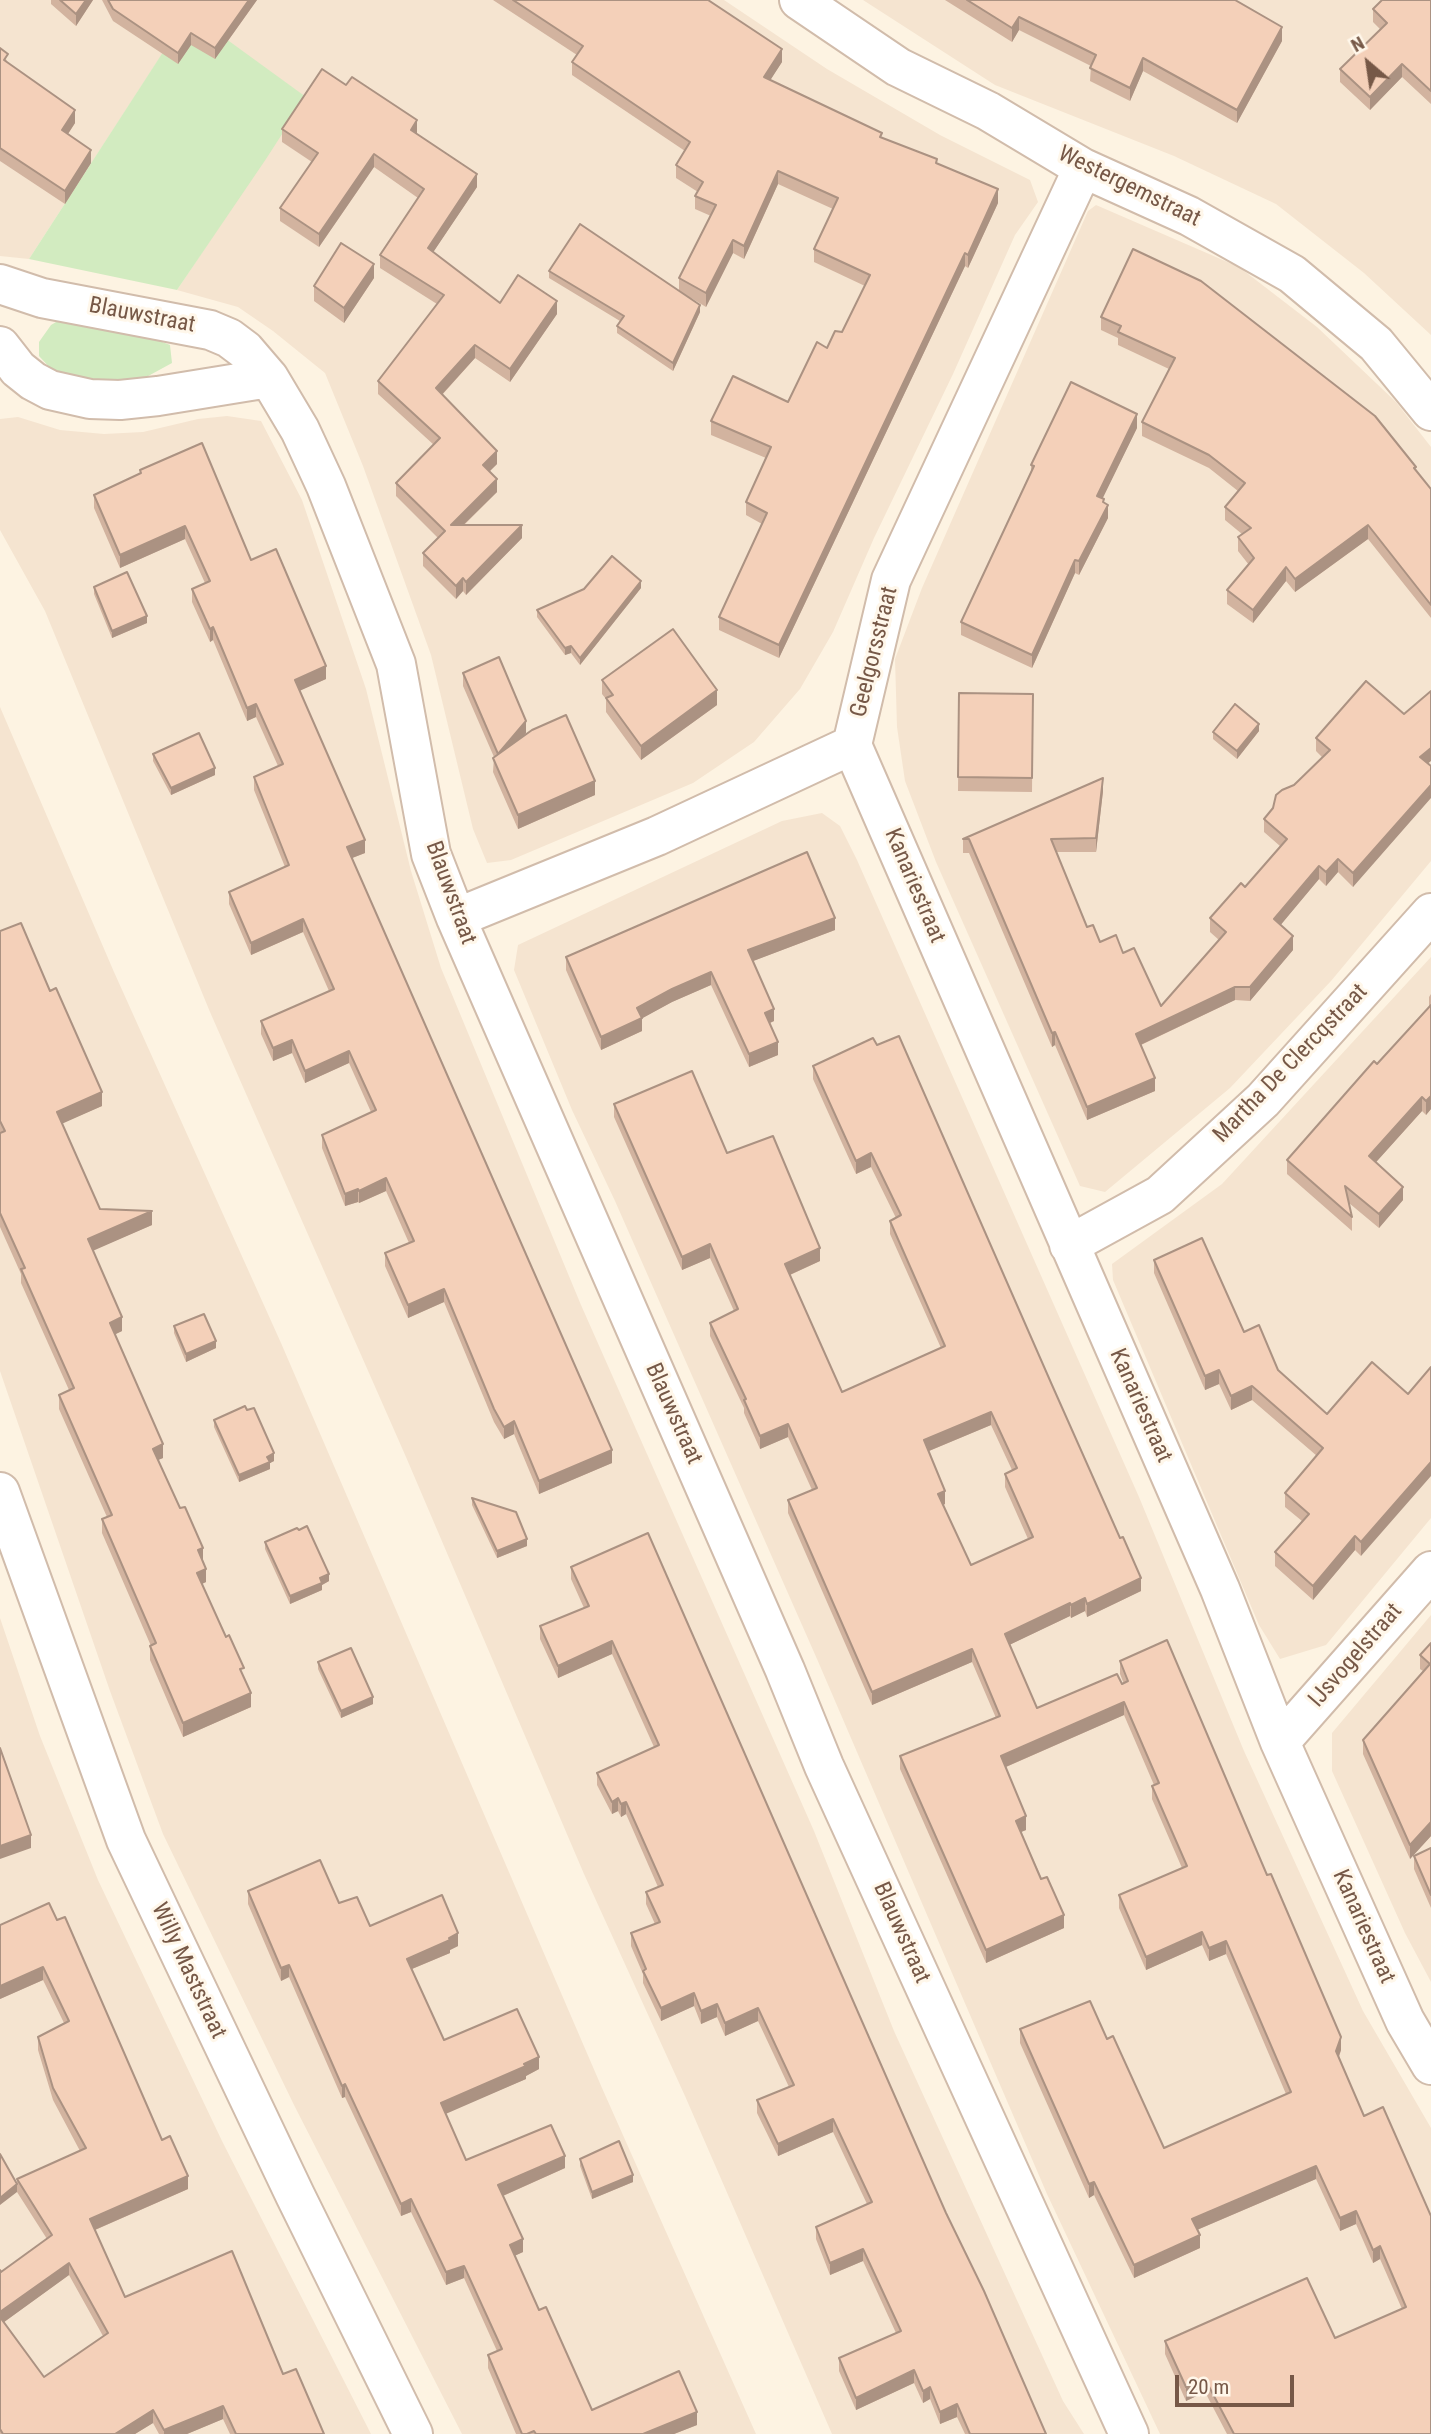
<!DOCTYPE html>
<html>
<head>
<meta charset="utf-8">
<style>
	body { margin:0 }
	#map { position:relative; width:1431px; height:2434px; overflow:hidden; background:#fdf3e2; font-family:"Roboto Condensed",sans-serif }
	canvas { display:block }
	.north { position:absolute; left:1333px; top:28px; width:70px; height:70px; -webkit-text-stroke:5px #fff7ea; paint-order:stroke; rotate:331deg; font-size:19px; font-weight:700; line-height:28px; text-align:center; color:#765847 }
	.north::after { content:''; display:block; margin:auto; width:24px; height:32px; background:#765847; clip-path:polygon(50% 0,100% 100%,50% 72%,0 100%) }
	.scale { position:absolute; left:1175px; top:2375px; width:119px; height:32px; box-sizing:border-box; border:4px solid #765847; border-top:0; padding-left:9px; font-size:21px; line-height:24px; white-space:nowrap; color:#765847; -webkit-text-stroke:5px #fff7ea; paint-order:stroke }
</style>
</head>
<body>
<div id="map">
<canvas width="1431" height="2434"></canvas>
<div class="north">N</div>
<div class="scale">20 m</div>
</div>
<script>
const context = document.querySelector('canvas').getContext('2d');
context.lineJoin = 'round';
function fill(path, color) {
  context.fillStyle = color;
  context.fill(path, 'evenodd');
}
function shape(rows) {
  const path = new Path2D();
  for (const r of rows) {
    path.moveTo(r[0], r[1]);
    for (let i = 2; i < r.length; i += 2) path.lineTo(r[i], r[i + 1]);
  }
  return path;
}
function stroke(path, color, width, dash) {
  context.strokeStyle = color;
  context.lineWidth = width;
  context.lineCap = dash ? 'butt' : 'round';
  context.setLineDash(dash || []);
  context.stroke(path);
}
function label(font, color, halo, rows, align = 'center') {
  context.font = font + ' "Roboto Condensed",sans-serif';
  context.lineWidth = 6;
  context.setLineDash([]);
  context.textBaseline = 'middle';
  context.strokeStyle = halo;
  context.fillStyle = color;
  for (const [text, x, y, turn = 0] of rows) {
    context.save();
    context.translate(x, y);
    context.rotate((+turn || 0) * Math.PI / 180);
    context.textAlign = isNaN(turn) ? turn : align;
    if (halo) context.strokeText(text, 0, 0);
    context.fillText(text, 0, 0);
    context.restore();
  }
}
fill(shape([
	[0,0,724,0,827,69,940,135,1030,180,1038,202,1015,235,953,374,874,538,833,632,800,689,754,742,693,783,511,860,487,863,473,829,431,655,363,466,325,373,273,331,238,307,177,290,305,97,189,13,29,259,0,256],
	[863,0,1431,0,1431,335,1364,273,1276,204,1174,156,995,85],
	[1096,205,1239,267,1317,327,1396,402,1431,447,1431,861,1331,981,1230,1088,1105,1192,1080,1186,936,862,905,781,897,727,895,659,922,588,1088,211],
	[227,416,261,421,302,500,366,689,411,871,441,968,581,1305,814,1831,894,2031,1063,2401,1084,2434,832,2434,685,2096,584,1874,406,1457,210,1012,45,611,0,530,0,419,18,417,60,430,104,434,143,432,198,419],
	[0,707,114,972,281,1343,602,2088,756,2434,462,2434,294,2105,163,1834,110,1691,0,1371],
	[822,813,840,826,857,860,1139,1497,1244,1751,1363,2011,1431,2128,1431,2434,1160,2434,1047,2194,817,1659,615,1201,572,1110,514,970,518,945,782,821],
	[1431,957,1431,1518,1326,1645,1280,1659,1259,1625,1113,1280,1112,1264,1222,1184],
	[1431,1615,1431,1982,1405,1933,1332,1771,1332,1733],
	[0,1618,40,1736,98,1880,222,2141,371,2434,0,2434]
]), '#f5e4d0');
fill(shape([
	[189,12,306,97,266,159,177,290,29,259],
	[68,315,130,329,170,345,172,363,139,381,96,382,52,370,39,356,39,342,51,325]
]), '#d2ebc0');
const minor = shape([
	[799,0,898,67,988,111,1083,168,1189,216,1292,274,1376,344,1431,411],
	[0,284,42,298,210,330,229,338,245,350,269,378,300,430,326,486,396,664,431,854,456,918,785,1670,824,1766,1129,2434],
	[0,346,18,369,33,381,50,390,90,399,120,400,158,396,269,378],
	[852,745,1220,1589,1280,1742,1405,2021,1431,2065],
	[852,745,891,580,1083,168],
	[456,918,657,836,852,745],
	[1069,1245,1160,1195,1263,1100,1431,913],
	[0,1492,126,1840,295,2195,413,2434],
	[1280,1742,1431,1571]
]);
stroke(minor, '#d1bcab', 42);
stroke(minor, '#fff', 38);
fill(shape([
	[51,0,93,0,76,26,51,4],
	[102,0,257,0,215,59,191,45,178,64,113,21],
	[493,0,708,0,782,62,770,80,882,138,937,163,998,203,968,268,965,266,779,658,719,630,719,617,762,524,746,515,746,502,766,458,711,435,711,421,788,402,827,348,842,332,865,286,814,262,814,249,833,209,778,184,744,259,733,253,706,307,691,298,700,312,673,371,617,333,617,326,620,321,549,278,549,271,679,290,679,278,711,216,695,209,695,196,698,192,676,178,676,165,685,151,572,75,572,62,577,55],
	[945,0,1235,0,1282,41,1237,123,1143,71,1130,101,1090,81,1091,66,1019,30,1012,42],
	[1431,0,1431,104,1402,77,1370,110,1340,82,1340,69,1380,29,1373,22,1373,9],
	[0,48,8,63,75,123,68,134,91,163,65,204,0,161],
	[282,129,417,133,417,134,477,187,433,252,500,303,557,314,510,382,475,358,442,395,497,464,489,471,497,492,464,525,522,538,466,595,463,591,456,599,423,566,423,553,438,538,396,496,396,483,434,445,378,394,378,381,437,304,380,268,380,255,418,198,374,167,319,247,280,221,280,208,312,162,282,142],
	[374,278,344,323,314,301,314,286],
	[1101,317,1416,471,1431,489,1431,618,1368,539,1295,592,1286,581,1253,623,1227,604,1227,590,1249,565,1238,551,1238,537,1242,534,1225,520,1225,507,1238,491,1209,468,1142,436,1142,422,1169,369,1118,345,1118,338,1101,330],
	[1137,428,1102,498,1108,518,1079,575,1075,573,1032,668,961,635,961,622,1031,471,1031,465],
	[140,470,251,560,326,679,300,690,365,853,352,858,612,1463,539,1494,514,1434,504,1439,494,1422,444,1302,408,1318,385,1266,385,1253,409,1243,386,1191,359,1203,358,1202,345,1206,322,1148,322,1135,371,1112,349,1063,305,1083,292,1053,273,1061,261,1034,261,1021,329,991,303,932,251,955,229,904,229,892,285,867,254,790,254,777,278,766,256,717,247,721,213,640,210,642,192,602,192,589,205,583,185,539,120,568,94,508,94,495,140,474],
	[94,587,147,623,112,638,94,594],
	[641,588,580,665,571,653,565,655,537,617,537,610],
	[463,673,526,733,524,736,595,795,518,829,493,772,494,757,463,686],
	[602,680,717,705,641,760,606,712,606,699,602,694],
	[959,693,1033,694,1032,792,958,791],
	[1259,731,1237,759,1213,739,1213,732],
	[1316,738,1428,763,1353,887,1338,872,1326,886,1319,879,1280,925,1293,950,1250,1001,1235,1000,1141,1045,1155,1091,1087,1120,1055,1045,1052,1047,969,853,963,853,963,839,1103,791,1096,852,1056,852,1087,927,1100,942,1123,953,1161,1006,1219,940,1210,932,1210,918,1245,887,1280,846,1264,832,1264,819,1294,785,1322,757,1316,751],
	[153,754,215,775,171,795,153,761],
	[835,930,753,961,774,1021,770,1023,778,1055,749,1067,711,985,672,1002,642,1018,642,1031,601,1050,566,970,566,957],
	[0,931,50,991,102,1106,62,1123,100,1209,152,1225,93,1250,122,1331,115,1334,163,1458,158,1460,203,1561,206,1582,202,1584,244,1678,251,1707,183,1737,150,1660,150,1646,151,1646,102,1533,102,1519,107,1517,59,1409,59,1395,69,1390,21,1283,21,1274,0,1227],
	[1431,994,1431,1109,1426,1115,1422,1111,1376,1162,1403,1200,1379,1228,1349,1203,1352,1217,1352,1231,1287,1174,1287,1160,1429,1007,1429,997],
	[873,1038,1141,1591,1087,1617,1085,1611,1071,1618,1070,1616,1009,1645,1037,1708,1124,1684,1120,1674,1120,1661,1341,2050,1339,2057,1364,2116,1383,2107,1431,2434,1227,2434,1205,2392,1186,2401,1165,2354,1165,2341,1335,2338,1402,2309,1380,2259,1373,2263,1356,2224,1340,2231,1316,2179,1197,2230,1200,2248,1134,2278,1094,2195,1089,2198,1020,2043,1020,2029,1107,2039,1164,2148,1286,2094,1226,1954,1209,1961,1202,1945,1146,1970,1119,1908,1119,1895,1182,1868,1152,1799,1152,1786,1154,1785,1124,1715,1006,1767,1026,1830,1021,1832,1064,1928,986,1963,900,1769,900,1756,996,1718,972,1662,872,1705,788,1513,788,1500,812,1490,788,1437,760,1449,744,1413,744,1408,710,1336,710,1323,734,1311,710,1258,682,1270,614,1117,614,1104,727,1153,820,1261,790,1275,842,1392,941,1348,890,1234,890,1221,896,1218,871,1167,856,1174,813,1079,813,1066],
	[991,1425,1012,1470,1005,1474,1005,1487,1028,1539,971,1565,943,1505,945,1504,929,1451],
	[1154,1260,1244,1332,1278,1370,1327,1414,1372,1362,1361,1556,1355,1550,1313,1600,1275,1566,1275,1552,1302,1521,1285,1507,1285,1493,1317,1456,1252,1400,1231,1410,1219,1384,1205,1390,1154,1273],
	[174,1326,216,1348,186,1362,174,1333],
	[214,1420,274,1461,270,1463,270,1469,239,1482,214,1427],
	[472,1498,527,1546,497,1558,472,1505],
	[265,1542,329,1581,322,1585,322,1590,290,1604,265,1549],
	[571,1567,946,2213,1046,2434,965,2434,957,2417,940,2424,930,2399,923,2403,914,2383,856,2410,839,2371,839,2358,896,2333,863,2261,830,2275,816,2239,816,2227,867,2204,833,2132,778,2156,757,2113,757,2100,789,2087,758,2021,725,2036,717,2017,701,2024,694,2006,661,2021,643,1983,643,1974,631,1946,631,1933,655,1924,646,1904,646,1892,658,1887,626,1814,621,1817,618,1811,612,1814,597,1785,597,1773,654,1747,612,1654,558,1678,540,1639,540,1626,584,1608,571,1579],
	[1431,1643,1431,1836,1410,1859,1363,1754,1363,1740,1423,1671,1420,1669,1420,1655],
	[318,1662,373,1704,341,1718,318,1669],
	[1431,1848,1431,1908,1414,1869,1414,1856],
	[248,1891,339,1903,370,1926,458,1946,450,1950,450,1953,412,1969,444,2040,539,2069,526,2076,526,2079,445,2113,466,2160,565,2168,503,2196,523,2252,514,2256,539,2310,592,2410,697,2425,674,2434,516,2434,488,2368,488,2355,497,2351,464,2278,446,2285,411,2212,401,2216,345,2097,342,2098,289,1977,281,1981,248,1904],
	[49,1903,162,2140,188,2189,95,2230,125,2297,283,2374,324,2434,230,2434,223,2419,187,2434,159,2434,153,2423,135,2434,0,2434,0,2270,1,2272,47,2239,17,2192,17,2179,80,2151,53,2100,38,2050,38,2037,64,2023,43,1980,0,1999,0,1925],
	[69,2275,103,2336,44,2377,4,2322],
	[580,2159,633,2182,592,2199,580,2166]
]), '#d2b39f');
fill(shape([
	[86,0,93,0,76,26,76,14],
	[249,0,257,0,215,59,215,48],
	[1019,17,1019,30,1012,42,1012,28],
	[1282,27,1282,41,1237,123,1237,110],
	[191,33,191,45,178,64,178,53],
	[782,49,782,62,764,90,764,77],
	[1143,58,1143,71,1130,101,1130,88],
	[1402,64,1402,77,1370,110,1370,97],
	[75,110,75,123,62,143,62,130],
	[417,120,417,133,411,143,411,130],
	[91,150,91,163,65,204,65,191],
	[374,154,374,167,319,247,319,234],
	[778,171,778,184,744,259,744,246],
	[477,174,477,187,428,260,428,248],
	[998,189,998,203,968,268,968,255],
	[733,240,733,253,706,307,706,293],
	[965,253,965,266,779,658,779,645],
	[374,264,374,278,344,323,344,308],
	[557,301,557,314,510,382,510,369],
	[700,305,700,312,673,371,673,363],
	[475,345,475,358,436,401,436,388],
	[1137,414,1137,428,1097,510,1097,496],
	[497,451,497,464,483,478,483,465],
	[497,479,497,492,451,537,451,525],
	[1104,499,1104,512,1108,505,1108,518,1079,575,1079,561],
	[522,525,522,538,466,595,466,582],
	[1368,525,1368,539,1295,592,1295,579],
	[185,526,185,539,120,568,120,555],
	[1075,560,1075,573,1032,668,1032,655],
	[1286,567,1286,581,1253,623,1253,610],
	[463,578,463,591,456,599,456,586],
	[641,581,641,588,580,665,580,658],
	[147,616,147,623,112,638,112,631],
	[213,627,213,640,210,642,210,629],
	[571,646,571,653,565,655,565,648],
	[326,666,326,679,295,693,295,680],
	[717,690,717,705,641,760,641,746],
	[256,704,256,717,247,721,247,708],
	[526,721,526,733,498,768,498,755],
	[1259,724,1259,731,1237,759,1237,751],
	[1431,748,1431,761,1420,770,1420,757],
	[215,768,215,775,171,795,171,788],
	[1103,778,1103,791,1096,852,1096,838],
	[595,781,595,795,518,829,518,815],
	[1431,785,1431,798,1353,887,1353,873],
	[365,840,365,853,347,860,347,847],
	[1338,859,1338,872,1326,886,1326,872],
	[1319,866,1319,879,1274,933,1274,919],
	[835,918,835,930,748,963,748,950],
	[303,919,303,932,251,955,251,943],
	[1293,936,1293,950,1250,1001,1250,987],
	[711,972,711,985,672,1002,641,1019,642,1018,642,1031,601,1050,601,1037,637,1008,672,989],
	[1235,987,1235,1000,1136,1047,1136,1034],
	[774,1009,774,1021,765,1025,765,1013],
	[1055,1032,1055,1045,1052,1047,1052,1033],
	[292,1040,292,1053,273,1061,273,1048],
	[778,1042,778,1055,749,1067,749,1054],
	[349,1051,349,1063,305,1083,305,1071],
	[1155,1078,1155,1091,1087,1120,1087,1107],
	[102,1092,102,1106,57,1126,57,1112],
	[1431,1096,1431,1109,1426,1115,1426,1101],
	[1422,1097,1422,1111,1369,1170,1369,1156],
	[871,1153,871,1167,856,1174,856,1161],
	[386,1178,386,1191,359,1203,359,1191],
	[1403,1187,1403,1200,1379,1228,1379,1214],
	[358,1189,358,1202,345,1206,345,1194],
	[152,1211,152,1225,88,1253,88,1239],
	[710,1244,710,1258,682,1270,682,1257],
	[820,1248,820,1261,785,1277,785,1264],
	[444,1289,444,1302,408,1318,408,1305],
	[122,1317,122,1331,110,1337,110,1323],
	[216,1341,216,1348,186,1362,186,1354],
	[1219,1370,1219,1384,1205,1390,1205,1376],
	[1252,1386,1252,1400,1231,1410,1231,1396],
	[991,1412,991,1425,924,1453,924,1440],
	[514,1421,514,1434,504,1439,504,1427],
	[788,1424,788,1437,760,1449,760,1436],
	[163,1444,163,1458,153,1462,153,1449],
	[612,1450,612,1463,539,1494,539,1481],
	[274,1453,274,1461,270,1463,270,1469,239,1482,239,1475],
	[1431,1462,1431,1476,1361,1556,1361,1542],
	[945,1491,945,1504,938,1507,938,1494],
	[1355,1536,1355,1550,1313,1600,1313,1586],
	[527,1539,527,1546,497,1558,497,1551],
	[203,1548,203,1562,198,1550],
	[206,1569,206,1582,197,1586,197,1573],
	[329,1574,329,1581,322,1585,322,1590,290,1604,290,1596],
	[1141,1578,1141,1591,1087,1617,1087,1604],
	[1085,1598,1085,1611,1071,1618,1071,1605],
	[1070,1603,1070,1616,1005,1647,1005,1634],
	[612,1641,612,1654,558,1678,558,1666],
	[972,1649,972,1662,872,1705,872,1692],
	[251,1693,251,1707,183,1737,183,1723],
	[373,1697,373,1704,341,1718,341,1711],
	[1124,1702,1124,1715,1001,1769,1001,1756],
	[618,1798,618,1811,612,1814,612,1802],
	[626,1802,626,1814,621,1817,621,1804],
	[1026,1816,1026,1830,1016,1834,1016,1821],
	[1431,1822,1431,1836,1410,1859,1410,1845],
	[31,1835,31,1848,0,1859,0,1846],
	[1064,1915,1064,1928,986,1963,986,1950],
	[1202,1932,1202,1945,1146,1970,1146,1957],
	[458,1933,458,1946,450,1950,450,1953,407,1971,407,1959],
	[1226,1941,1226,1954,1209,1961,1209,1948],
	[289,1965,289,1977,281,1981,281,1968],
	[43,1967,43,1980,0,1999,0,1986],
	[694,1993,694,2006,661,2021,661,2008],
	[717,2004,717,2017,701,2024,701,2011],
	[758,2008,758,2021,725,2036,725,2023],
	[1341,2037,1341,2050,1336,2064,1336,2051],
	[539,2057,539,2069,526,2076,526,2079,441,2116,441,2103],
	[345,2084,345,2097,342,2098,342,2086],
	[833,2119,833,2132,778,2156,778,2144],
	[565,2156,565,2168,498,2198,498,2185],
	[1316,2166,1316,2179,1192,2232,1192,2219],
	[633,2175,633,2182,592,2199,592,2192],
	[188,2176,188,2189,90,2232,90,2219],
	[1094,2182,1094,2195,1089,2198,1089,2184],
	[17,2184,17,2192,0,2205,0,2198],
	[411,2199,411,2212,401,2216,401,2204],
	[1356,2211,1356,2224,1340,2231,1340,2218],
	[1200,2235,1200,2248,1134,2278,1134,2265],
	[523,2239,523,2252,510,2258,510,2245],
	[1380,2246,1380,2259,1373,2263,1373,2250],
	[863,2249,863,2261,830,2275,830,2263],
	[69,2263,69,2275,0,2325,0,2312],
	[464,2266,464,2278,446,2285,446,2272],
	[914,2370,914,2383,856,2410,856,2398],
	[1205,2379,1205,2392,1186,2401,1186,2387],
	[930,2387,930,2399,923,2403,923,2391],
	[957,2404,957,2417,940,2424,940,2412],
	[223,2406,223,2419,187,2434,164,2434,164,2430],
	[153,2410,153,2423,135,2434,115,2434],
	[697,2412,697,2425,674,2434,643,2434]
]), '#ab9282');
const building = shape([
	[60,0,86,0,76,14,60,0],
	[108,0,249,0,215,48,191,33,178,53,113,9,108,0],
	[513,0,708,0,782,49,764,77,882,133,880,137,937,159,936,163,998,189,968,255,965,253,779,645,719,617,767,513,746,502,771,447,711,421,733,376,788,402,817,342,827,348,835,331,842,332,870,275,814,249,838,198,778,171,744,246,733,240,706,293,679,278,716,205,695,196,703,182,676,165,690,142,572,62,583,46,513,0],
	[967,0,1235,0,1282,27,1237,110,1143,58,1130,88,1090,68,1096,55,1019,17,1012,28,967,0],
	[1382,0,1431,0,1431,91,1402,64,1370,97,1340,69,1387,23,1373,9,1382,0],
	[0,48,8,54,4,60,75,110,62,130,91,150,65,191,0,148,0,48],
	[322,69,346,85,352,77,417,120,411,130,477,174,428,248,500,303,518,275,557,301,510,369,475,345,436,388,497,451,483,465,497,479,451,525,522,525,466,582,463,578,456,586,423,553,445,531,396,483,440,438,378,381,444,295,380,255,424,189,374,154,319,234,280,208,318,153,282,129,322,69],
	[580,224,700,305,673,363,617,326,624,316,549,271,580,224],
	[341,243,374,264,344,308,314,286,341,243],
	[1133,249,1201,281,1375,416,1416,467,1414,468,1431,489,1431,605,1368,525,1295,579,1286,567,1253,610,1227,590,1254,558,1238,537,1251,528,1225,507,1245,483,1209,455,1142,422,1175,358,1118,332,1121,326,1101,317,1133,249],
	[1071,382,1137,414,1097,496,1104,499,1103,502,1108,505,1079,561,1075,560,1032,655,961,622,1034,466,1031,465,1071,382],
	[202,443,251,560,276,549,326,666,295,680,365,840,347,847,612,1450,539,1481,514,1421,504,1427,494,1409,444,1289,408,1305,385,1253,414,1241,386,1178,359,1191,358,1189,345,1194,322,1135,376,1110,349,1051,305,1071,292,1040,273,1048,261,1021,334,989,303,919,251,943,229,892,289,865,254,777,283,764,256,704,247,708,213,627,210,629,192,589,210,581,185,526,120,555,94,495,141,473,140,470,202,443],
	[612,556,641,581,580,658,571,646,565,648,537,610,584,589,612,556],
	[127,572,147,616,112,631,94,587,127,572],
	[673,629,717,690,641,746,606,698,613,695,602,680,673,629],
	[499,657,526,721,498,754,463,673,499,657],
	[1366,681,1404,714,1431,691,1431,748,1420,757,1431,766,1431,785,1353,873,1338,859,1326,872,1319,866,1274,919,1293,936,1250,987,1235,987,1136,1034,1155,1078,1087,1107,1055,1032,1052,1033,969,839,963,839,1103,778,1096,838,1051,839,1087,927,1093,925,1100,942,1116,935,1123,953,1134,948,1161,1006,1226,932,1210,918,1241,883,1245,887,1287,839,1264,819,1273,808,1276,795,1282,790,1294,785,1330,750,1316,738,1366,681],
	[959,693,1033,694,1032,778,958,777,959,693],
	[1235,704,1259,724,1237,751,1213,732,1235,704],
	[566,715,595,781,518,815,493,758,532,730,566,715],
	[199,733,215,768,171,788,153,754,199,733],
	[807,852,835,918,748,950,774,1009,765,1013,778,1042,749,1054,711,972,672,989,637,1008,642,1018,601,1037,566,957,807,852],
	[21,923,50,991,56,988,102,1092,57,1112,100,1209,152,1211,88,1239,122,1317,110,1323,163,1444,153,1449,180,1508,185,1507,203,1548,198,1550,206,1569,197,1573,226,1637,229,1635,244,1668,240,1669,251,1693,183,1723,150,1646,156,1643,102,1519,112,1515,59,1395,74,1388,21,1269,25,1268,0,1213,0,1133,5,1131,0,1121,0,931,21,923],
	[1431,1005,1431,1096,1426,1101,1422,1097,1369,1156,1403,1187,1379,1214,1345,1186,1352,1217,1287,1160,1374,1061,1377,1064,1431,1005],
	[899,1036,1052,1385,1120,1538,1123,1537,1141,1578,1087,1604,1085,1598,1071,1605,1070,1603,1005,1634,1037,1708,1117,1674,1122,1684,1128,1681,1120,1661,1167,1640,1267,1875,1271,1874,1341,2037,1336,2051,1364,2116,1383,2107,1431,2216,1431,2434,1234,2434,1205,2379,1186,2387,1165,2341,1307,2278,1335,2338,1406,2307,1380,2246,1373,2250,1356,2211,1340,2218,1316,2166,1192,2219,1200,2235,1134,2265,1094,2182,1089,2184,1020,2029,1090,2001,1107,2039,1113,2036,1164,2148,1291,2092,1226,1941,1209,1948,1202,1932,1146,1957,1119,1895,1187,1866,1152,1786,1159,1783,1124,1702,1001,1756,1026,1816,1016,1821,1041,1879,1047,1877,1064,1915,986,1950,900,1756,1000,1716,972,1649,872,1692,788,1500,817,1488,788,1424,760,1436,744,1400,746,1399,710,1323,738,1309,710,1244,682,1257,614,1104,692,1071,727,1153,773,1136,820,1248,785,1264,842,1392,945,1346,890,1221,901,1215,871,1153,856,1161,813,1066,873,1038,877,1045,899,1036],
	[991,1412,1017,1468,1005,1474,1033,1537,971,1565,938,1494,945,1491,924,1440,991,1412],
	[1202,1238,1244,1332,1259,1325,1278,1370,1327,1414,1372,1362,1408,1394,1431,1367,1431,1462,1361,1542,1355,1536,1313,1586,1275,1552,1309,1514,1285,1493,1323,1448,1252,1386,1231,1396,1219,1370,1205,1376,1154,1260,1202,1238],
	[204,1314,216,1341,186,1354,174,1326,204,1314],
	[245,1406,247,1410,254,1408,274,1453,267,1457,270,1462,239,1475,214,1420,245,1406],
	[472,1498,516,1512,527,1539,497,1551,472,1498],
	[307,1526,329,1574,320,1578,322,1583,290,1596,265,1542,297,1528,299,1530,307,1526],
	[648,1533,946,2213,984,2291,1046,2434,970,2434,957,2404,940,2412,930,2387,923,2391,914,2370,856,2398,839,2358,901,2331,863,2249,830,2263,816,2227,872,2202,833,2119,778,2144,757,2100,794,2085,758,2008,725,2023,717,2004,701,2011,694,1993,661,2008,643,1971,646,1969,631,1933,660,1922,646,1892,663,1885,626,1802,621,1804,618,1798,612,1802,597,1773,659,1745,612,1641,558,1666,540,1626,589,1606,571,1567,648,1533],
	[1431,1643,1431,1822,1410,1845,1363,1740,1430,1664,1420,1655,1431,1643],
	[351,1648,373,1697,341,1711,318,1662,351,1648],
	[0,1748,31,1835,0,1846,0,1748],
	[1431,1848,1431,1895,1414,1856,1431,1848],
	[320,1860,339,1903,357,1897,370,1926,442,1895,458,1933,449,1938,450,1940,407,1959,444,2040,517,2009,539,2057,524,2064,526,2066,441,2103,466,2160,551,2125,565,2156,498,2185,523,2239,510,2245,539,2310,546,2307,592,2410,679,2371,697,2412,643,2434,536,2434,534,2431,527,2434,522,2434,488,2355,502,2349,464,2266,446,2272,411,2199,401,2204,345,2084,342,2086,289,1965,281,1968,248,1891,320,1860],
	[49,1903,57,1920,65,1917,162,2140,170,2136,188,2176,90,2219,125,2297,232,2251,283,2374,296,2369,324,2434,236,2434,223,2406,164,2430,153,2410,115,2434,3,2434,0,2429,0,2317,44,2377,108,2333,69,2263,0,2312,0,2270,1,2272,52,2235,17,2179,86,2148,53,2088,38,2037,69,2021,43,1967,0,1986,0,1925,49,1903],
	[619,2141,633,2175,592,2192,580,2159,619,2141],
	[0,2154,17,2184,0,2198,0,2154]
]);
fill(building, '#f4d0b9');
stroke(building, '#ab9282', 2);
label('23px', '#765847', '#fff7ea', [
	["Westergemstraat",1129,187,26],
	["Blauwstraat",142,316,11],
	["Geelgorsstraat",875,652,-76],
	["Kanariestraat",914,886,67],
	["Blauwstraat",450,893,70],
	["Martha De Clercqstraat",1291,1064,-46],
	["Kanariestraat",1140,1406,66],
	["Blauwstraat",673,1414,66],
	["IJsvogelstraat",1356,1656,-49],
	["Kanariestraat",1363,1927,66],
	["Blauwstraat",901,1933,66],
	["Willy Maststraat",188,1971,65]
]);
</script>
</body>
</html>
